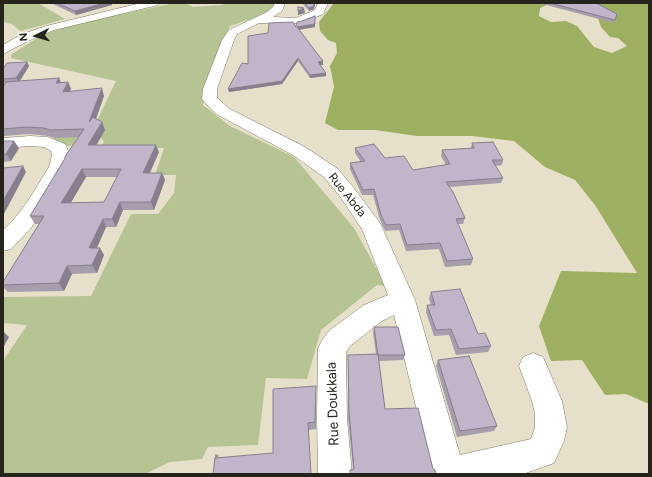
<!DOCTYPE html>
<html>
<head>
<meta charset="utf-8">
<style>
	body { margin:0 }
	#map { position:relative; width:652px; height:477px; overflow:hidden; background:#e6e0cb; font-family:Figtree,sans-serif }
	canvas { display:block }
	.frame { position:absolute; inset:0; border:4px solid #26231c; pointer-events:none }
	.north { position:absolute; left:16px; top:16px; width:40px; height:40px; -webkit-text-stroke:3px #fff; paint-order:stroke; rotate:265deg; font-size:11px; font-weight:700; line-height:16px; text-align:center; color:#26231c }
	.north::after { content:''; display:block; margin:auto; width:14px; height:18px; background:#26231c; clip-path:polygon(50% 0,100% 100%,50% 72%,0 100%) }
</style>
</head>
<body>
<div id="map">
<canvas width="652" height="477"></canvas>
<div class="frame"></div>
<div class="north">N</div>
</div>
<script>
const context = document.querySelector('canvas').getContext('2d');
context.lineJoin = 'round';
function fill(path, color) {
  context.fillStyle = color;
  context.fill(path, 'evenodd');
}
function shape(rows) {
  const path = new Path2D();
  for (const r of rows) {
    path.moveTo(r[0], r[1]);
    for (let i = 2; i < r.length; i += 2) path.lineTo(r[i], r[i + 1]);
  }
  return path;
}
function stroke(path, color, width, dash) {
  context.strokeStyle = color;
  context.lineWidth = width;
  context.lineCap = dash ? 'butt' : 'round';
  context.setLineDash(dash || []);
  context.stroke(path);
}
function label(font, color, halo, rows, align = 'center') {
  context.font = font + ' Figtree,sans-serif';
  context.lineWidth = 3;
  context.setLineDash([]);
  context.textBaseline = 'middle';
  context.strokeStyle = halo;
  context.fillStyle = color;
  for (const [text, x, y, turn = 0] of rows) {
    context.save();
    context.translate(x, y);
    context.rotate((+turn || 0) * Math.PI / 180);
    context.textAlign = isNaN(turn) ? turn : align;
    if (halo) context.strokeText(text, 0, 0);
    context.fillText(text, 0, 0);
    context.restore();
  }
}
fill(shape([
	[3,3,38,3,65,19,20,31,12,24,3,22],
	[175,3,185,3,193,7,221,5,229,3,274,3,273,8,263,15,230,26,209,76,203,105,230,126,294,157,354,228,386,286,377,285,321,330,307,379,266,378,258,445,208,447,202,459,170,462,145,474,3,474,3,361,27,325,3,323,3,297,91,296,131,214,158,214,174,193,176,175,155,175,164,148,116,149,95,153,104,142,100,137,77,138,73,145,68,146,53,140,60,129,94,127,116,81,11,58,12,54,42,35,78,23]
]), '#b6c393');
fill(shape([
	[334,3,549,4,540,8,539,16,551,22,566,21,577,26,594,47,612,53,627,46,618,38,610,37,601,27,598,18,603,8,596,3,649,3,649,404,626,394,605,395,582,360,551,361,539,326,561,271,637,273,595,205,575,180,545,167,514,141,472,136,417,136,375,130,338,130,325,123,334,87,330,66,337,53,336,43,328,40,320,31,319,22]
]), '#9daf60');
const minor = shape([
	[141,3,159,3,158,5,54,30,28,41,3,54,3,45,20,35,46,26,141,3],
	[275,3,285,3,282,11,273,17,296,18,315,10,318,3,328,3,323,14,302,23,259,23,237,34,234,40,217,89,217,98,230,109,305,147,338,169,353,187,380,223,415,300,460,455,531,439,535,427,535,414,532,401,519,366,523,357,533,353,543,357,562,401,567,427,564,441,554,463,523,474,432,474,394,315,382,321,350,346,346,352,347,418,352,474,318,474,317,418,318,349,322,340,330,330,364,305,388,295,362,229,339,195,324,177,293,155,218,115,210,108,202,99,203,89,222,40,229,30,267,12,273,7,275,3],
	[30,136,48,137,65,144,70,155,67,167,31,228,11,249,3,251,3,230,15,218,28,201,49,167,52,155,51,151,44,147,30,146,3,148,3,138,30,136]
]);
stroke(minor, '#7c7764', 1);
stroke(shape([
	[216,460,217,454]
]), '#a29d8d', 3.5, [5.5, 2.5]);
fill(minor, '#fff');
fill(shape([
	[51,3,112,3,112,5,76,15],
	[302,3,315,3,314,9,309,11],
	[539,3,596,3,615,20,614,23],
	[315,16,315,27,299,30,323,61,323,65,320,65,326,76,310,78,298,61,282,84,229,92,248,64,268,33,296,27,302,21],
	[27,62,29,66,20,81,61,83,68,82,71,89,70,91,104,96,96,119,102,122,105,130,96,145,159,152,150,173,162,173,165,180,154,210,123,210,116,227,106,227,97,248,104,255,97,273,72,274,64,291,8,292,3,287,3,282,39,224,35,224,30,216,79,137,54,138,48,136,30,134,3,136,3,87,5,83,3,84,3,69],
	[86,177,117,177,104,202,70,203],
	[3,141,19,148,11,161,3,162],
	[472,143,503,160,502,165,495,166,503,178,501,183,449,187,465,218,463,224,458,224,473,259,471,265,445,267,439,249,406,251,399,230,385,231,380,220,373,195,362,195,350,169,350,163,361,162,355,153,355,148,385,158,413,170,446,165,441,156,442,150,471,148],
	[431,292,478,334,491,346,488,352,456,355,449,335,434,336,426,312,427,305,431,305,429,298],
	[374,327,405,355,403,360,379,361,385,409,433,469,353,469,348,418,348,355,376,354,373,333],
	[438,360,497,426,494,431,457,437,436,366],
	[316,393,316,429,309,430,273,453]
]), '#a69dad');
fill(shape([
	[105,3,112,3,112,5,76,15,75,11],
	[314,3,315,3,314,9,309,11,309,8],
	[304,8,305,13,298,15,298,11],
	[315,24,315,27,297,30,297,27],
	[298,58,298,61,282,84,229,92,228,89],
	[323,61,323,65,318,65,318,62],
	[27,62,29,66,19,82,16,78],
	[326,73,326,76,310,78,310,75],
	[59,78,62,85,56,83],
	[68,82,71,89,66,99,63,92],
	[102,88,104,96,92,130,89,122],
	[102,122,105,130,92,153,88,145],
	[14,141,19,148,11,161,6,154],
	[156,145,159,152,146,181,143,173],
	[23,166,26,172,3,216,3,201],
	[82,169,86,177,66,211,61,203],
	[162,173,165,180,154,210,151,202],
	[120,202,123,210,116,227,112,219],
	[103,219,106,227,93,256,89,248],
	[100,248,104,255,97,273,92,265],
	[67,266,72,274,64,291,59,283],
	[3,331,9,337,3,348]
]), '#877f8d');
const building = shape([
	[57,3,105,3,75,11,57,3],
	[305,3,314,3,314,6,309,8,305,3],
	[550,3,596,3,617,14,615,20,550,3],
	[298,7,304,8,298,11,298,7],
	[315,16,315,24,297,27,323,61,318,62,326,73,310,75,298,58,282,81,228,89,242,63,248,64,248,36,268,33,269,23,293,22,296,27,297,22,302,21,315,16],
	[27,62,16,78,3,79,3,69,7,63,27,62],
	[59,78,56,83,68,82,63,92,102,88,89,122,93,117,102,122,88,145,156,145,143,173,162,173,151,202,120,202,112,219,103,219,89,248,100,248,92,265,67,266,59,283,3,285,3,282,44,216,30,216,64,160,66,155,84,129,50,130,44,128,26,127,3,129,3,87,6,82,59,78],
	[82,169,121,169,104,202,61,203,82,169],
	[3,141,14,141,6,154,3,154,3,141],
	[493,142,503,160,492,160,503,178,446,182,453,192,465,218,456,219,473,259,447,261,440,243,407,245,400,224,386,225,381,215,374,189,363,190,350,163,365,161,355,148,374,144,385,158,404,156,413,170,450,164,442,150,474,148,472,143,493,142],
	[23,166,3,201,3,168,23,166],
	[460,289,478,334,485,333,491,346,459,349,451,329,436,330,427,305,435,305,431,292,460,289],
	[374,327,398,327,405,355,378,355,374,327],
	[378,354,385,409,418,408,433,469,435,470,436,474,350,474,350,470,354,469,349,412,348,355,378,354],
	[469,356,497,426,460,431,438,360,469,356],
	[316,386,315,422,308,423,311,474,213,474,215,458,273,453,273,389,316,386]
]);
fill(building, '#c1b6c9');
stroke(building, '#877f8d', 1);
label('12px', '#26231c', '#fff', [
	["Rue Abda",347,195,51]
]);
label('14px', '#26231c', '#fff', [
	["Rue Doukkala",333,404,-92]
]);
</script>
</body>
</html>
